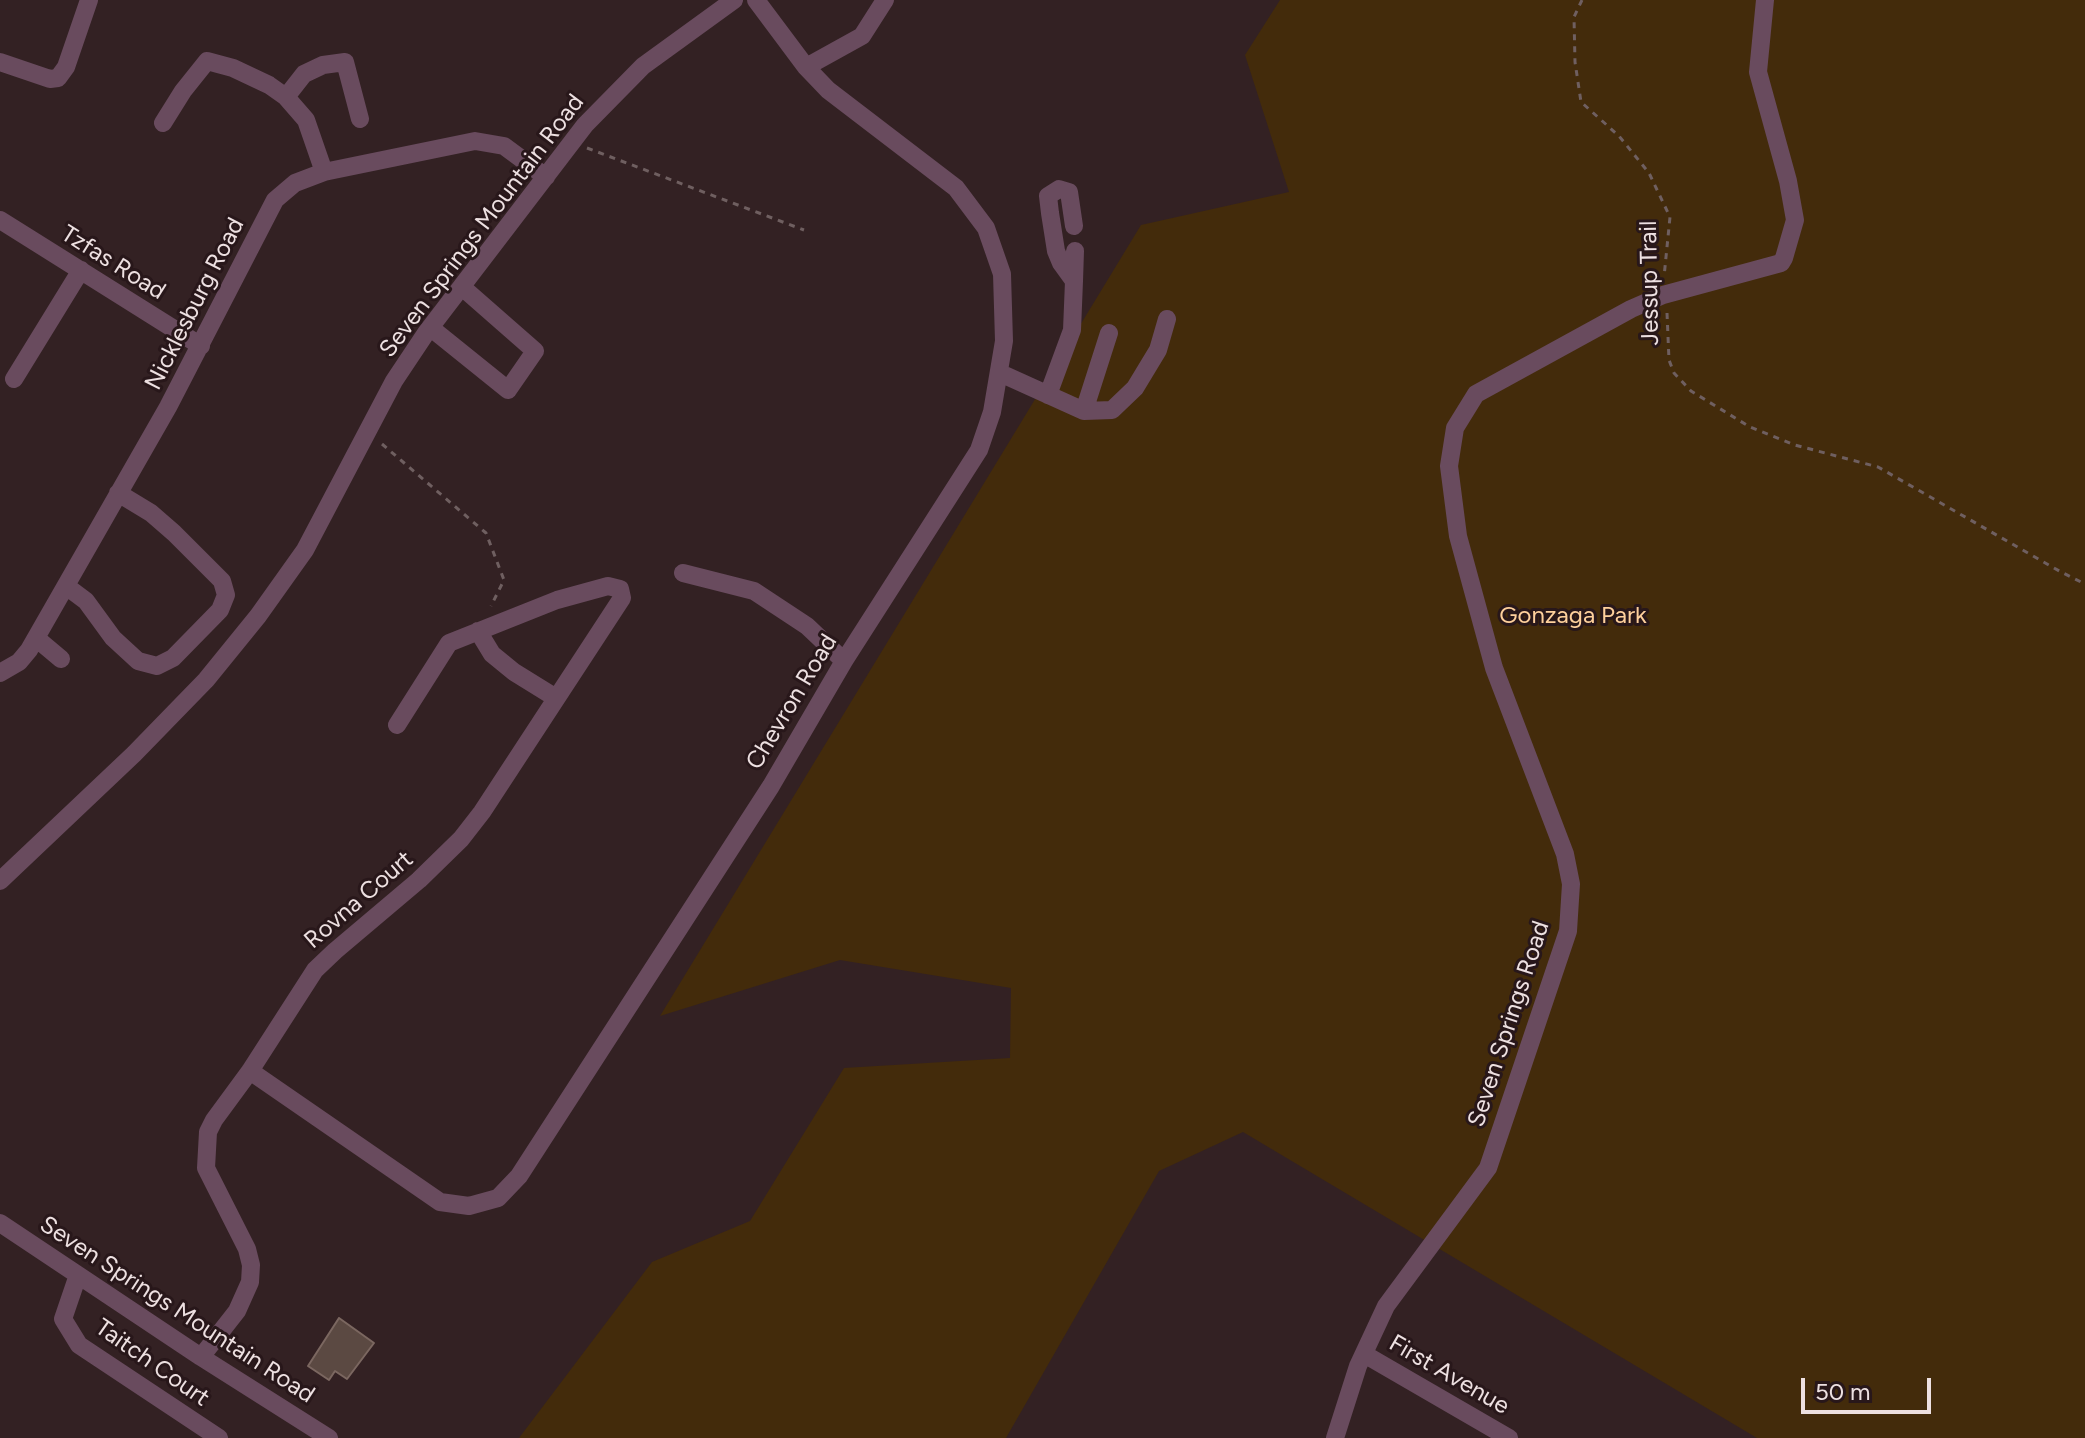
<!DOCTYPE html>
<html>
<head>
<meta charset="utf-8">
<style>
	body { margin:0 }
	#map { position:relative; width:2085px; height:1438px; overflow:hidden; background:#332123; font-family:Figtree,sans-serif }
	canvas { display:block }
	.scale { position:absolute; left:1801px; top:1378px; width:130px; height:36px; box-sizing:border-box; border:4px solid #ede0e1; border-top:0; padding-left:10px; font-size:24px; line-height:28px; white-space:nowrap; color:#ede0e1; -webkit-text-stroke:6px #28171a; paint-order:stroke }
</style>
</head>
<body>
<div id="map">
<canvas width="2085" height="1438"></canvas>
<div class="scale">50 m</div>
</div>
<script>
const context = document.querySelector('canvas').getContext('2d');
context.lineJoin = 'round';
function fill(path, color) {
  context.fillStyle = color;
  context.fill(path, 'evenodd');
}
function shape(rows) {
  const path = new Path2D();
  for (const r of rows) {
    path.moveTo(r[0], r[1]);
    for (let i = 2; i < r.length; i += 2) path.lineTo(r[i], r[i + 1]);
  }
  return path;
}
function stroke(path, color, width, dash) {
  context.strokeStyle = color;
  context.lineWidth = width;
  context.lineCap = dash ? 'butt' : 'round';
  context.setLineDash(dash || []);
  context.stroke(path);
}
function label(font, color, halo, rows, align = 'center') {
  context.font = font + ' Figtree,sans-serif';
  context.lineWidth = 6;
  context.setLineDash([]);
  context.textBaseline = 'middle';
  context.strokeStyle = halo;
  context.fillStyle = color;
  for (const [text, x, y, turn = 0] of rows) {
    context.save();
    context.translate(x, y);
    context.rotate((+turn || 0) * Math.PI / 180);
    context.textAlign = isNaN(turn) ? turn : align;
    if (halo) context.strokeText(text, 0, 0);
    context.fillText(text, 0, 0);
    context.restore();
  }
}
fill(shape([
	[1280,0,2085,0,2085,1438,1757,1438,1243,1132,1159,1171,1006,1438,519,1438,652,1262,750,1221,844,1068,1010,1058,1011,988,840,960,660,1016,1141,225,1289,192,1245,55]
]), '#432b0b');
const building = shape([
	[339,1318,374,1343,347,1379,335,1371,329,1380,308,1366,339,1318]
]);
fill(building, '#5b4942');
stroke(building, '#7b6760', 2);
stroke(shape([
	[1582,0,1574,17,1575,62,1581,102,1619,136,1649,173,1670,217,1664,277],
	[587,148,804,230],
	[1667,313,1669,360,1674,373,1691,391,1750,427,1795,445,1878,467,2061,572,2085,584],
	[382,444,486,533,504,580,491,606]
]), '#6f5f60', 3, [6, 6]);
stroke(shape([
	[0,62,50,79,58,78,66,67,89,0],
	[806,67,862,36,885,0],
	[286,97,304,74,323,65,345,62,360,119],
	[163,123,183,91,207,61,233,68,269,85,286,97,306,120,324,172],
	[0,220,201,346],
	[1074,281,1075,251],
	[431,328,508,390,535,351,462,287],
	[1000,373,1084,411,1112,410,1135,388,1158,350,1167,319],
	[14,379,81,270],
	[1048,395,1072,330,1074,281,1061,263,1056,251,1050,213,1048,196,1059,189,1069,192,1074,226],
	[1084,411,1109,333],
	[683,573,754,591,807,626,844,661],
	[66,586,86,601,113,638,138,661,157,666,173,658,220,610,226,595,222,581,174,533,151,513,118,493],
	[478,631,492,654,514,672,556,698],
	[36,638,61,659],
	[0,673,19,662,29,650,168,407,275,200,295,183,324,172,475,141,504,146,546,177],
	[0,881,134,754,206,680,258,616,305,550,394,381,426,333,585,125,643,66,734,0],
	[250,1071,440,1202,469,1206,498,1198,519,1176,771,786,844,661,979,450,992,412,1004,341,1002,274,986,228,956,188,828,90,806,67,756,0],
	[0,1223,201,1357,329,1438],
	[78,1275,63,1319,79,1345,219,1438],
	[1364,1354,1509,1438],
	[201,1357,237,1311,250,1282,251,1265,247,1249,206,1168,208,1132,214,1120,250,1071,315,970,335,951,419,880,461,839,482,812,622,598,620,589,608,586,557,600,449,643,397,725],
	[1335,1438,1358,1366,1386,1306,1488,1168,1568,931,1571,884,1565,854,1494,668,1458,536,1449,466,1455,428,1476,394,1631,309,1663,295,1781,263,1784,258,1795,220,1788,181,1758,72,1765,0]
]), '#694b5e', 18);
label('24px', '#ede0e1', '#28171a', [
	["Seven Springs Mountain Road",482,226,-53],
	["Tzfas Road",113,263,32],
	["Jessup Trail",1650,283,-91],
	["Nicklesburg Road",195,304,-63],
	["Chevron Road",792,702,-59],
	["Rovna Court",359,900,-41],
	["Seven Springs Road",1509,1024,-72],
	["Seven Springs Mountain Road",177,1310,33],
	["Taitch Court",152,1363,35],
	["First Avenue",1449,1375,30]
]);
label('24px', '#fed09c', '#28171a', [
	["Gonzaga Park",1573,616]
]);
</script>
</body>
</html>
